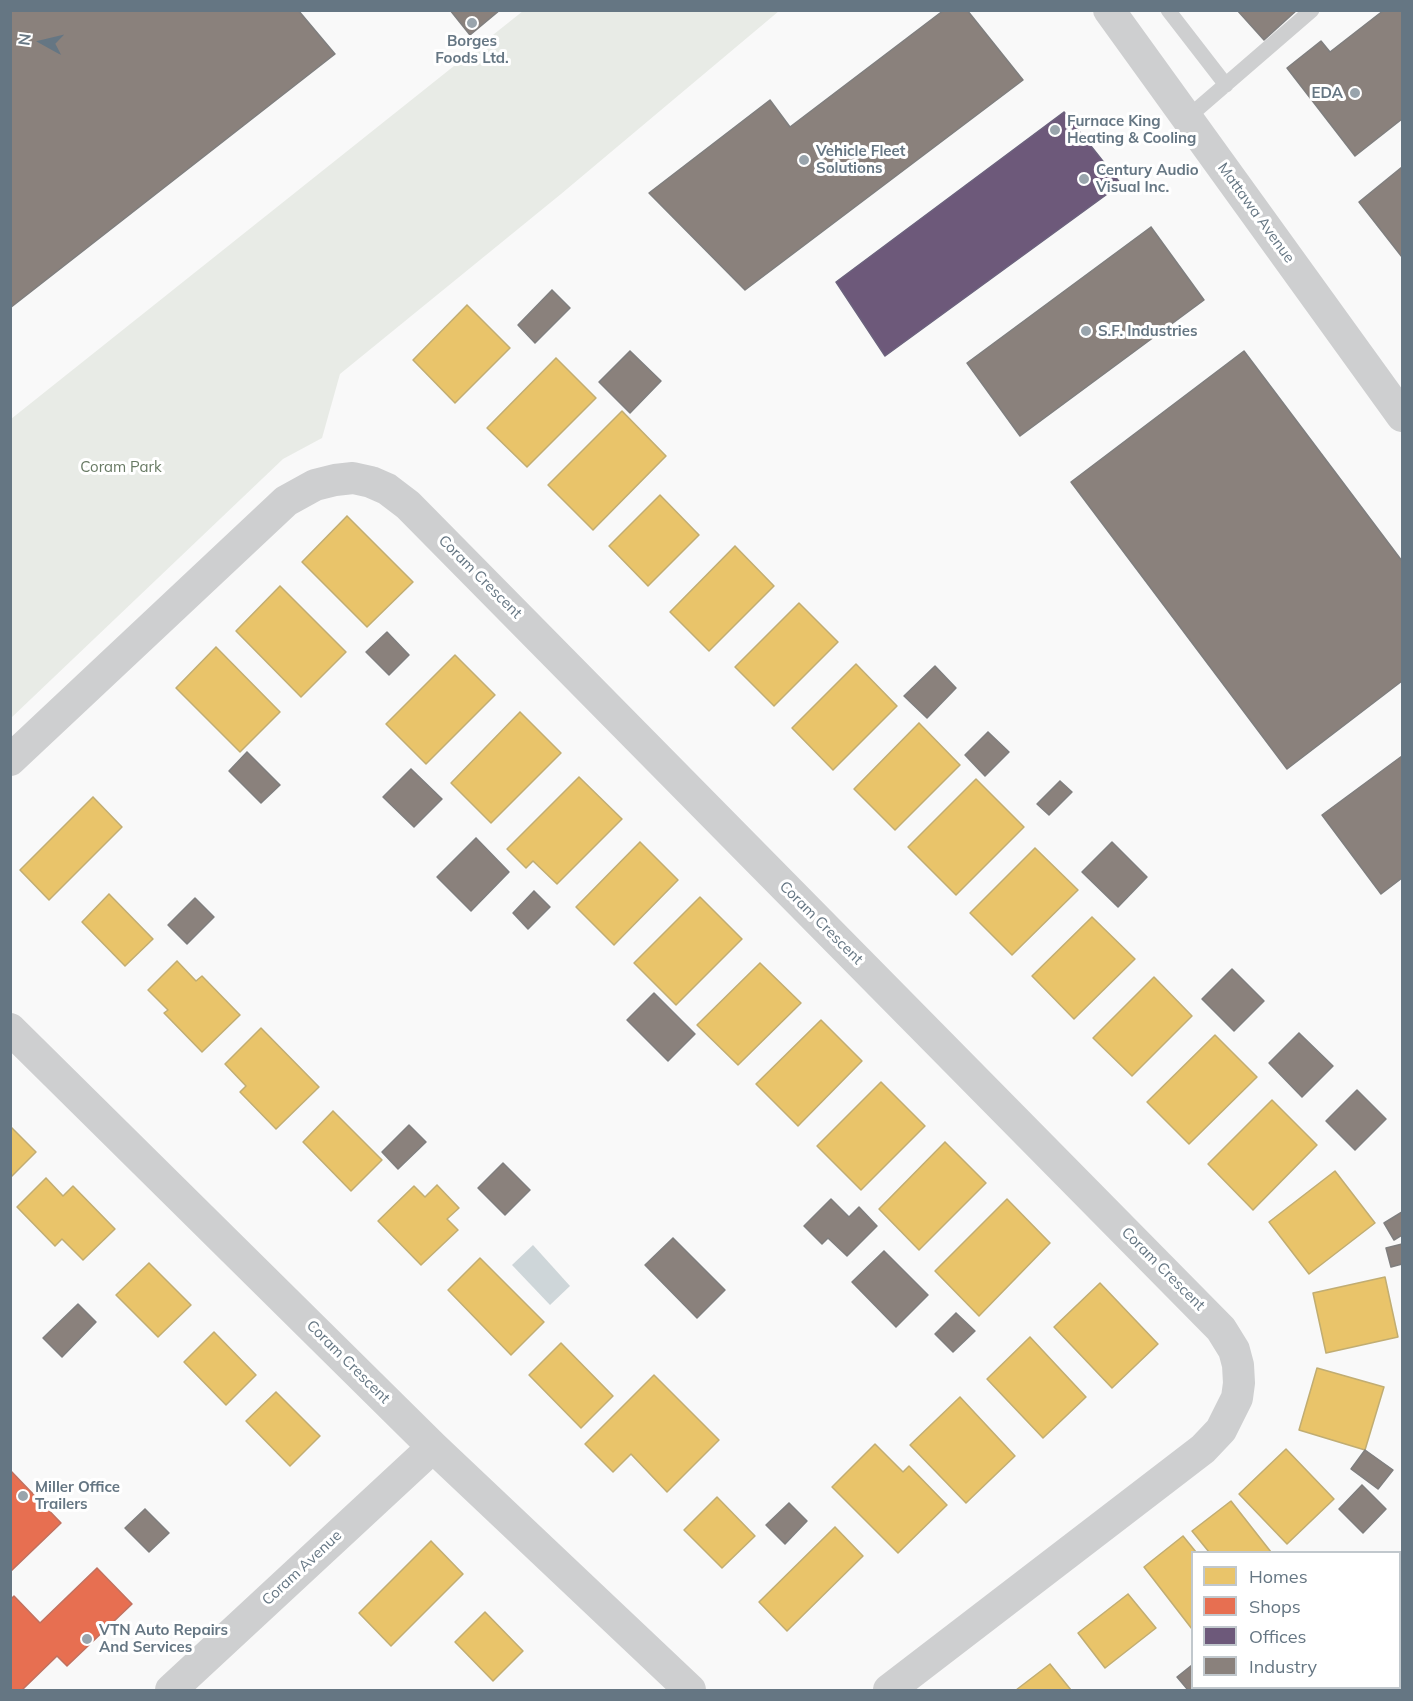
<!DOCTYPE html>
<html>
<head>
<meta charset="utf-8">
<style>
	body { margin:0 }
	#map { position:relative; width:1413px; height:1701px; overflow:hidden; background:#f9f9f9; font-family:Mulish,sans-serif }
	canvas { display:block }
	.frame { position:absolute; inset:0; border:12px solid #657683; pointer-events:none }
	.legend { position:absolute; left:1191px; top:1551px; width:210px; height:138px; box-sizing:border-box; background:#fff; border:2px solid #c1c8cd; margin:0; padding:8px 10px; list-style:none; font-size:18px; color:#657683 }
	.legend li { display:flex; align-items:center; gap:12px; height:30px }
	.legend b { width:30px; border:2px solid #c1c8cd }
	.north { position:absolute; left:12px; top:12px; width:60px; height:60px; -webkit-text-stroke:4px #fff; paint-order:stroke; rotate:278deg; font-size:16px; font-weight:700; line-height:24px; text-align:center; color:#657683 }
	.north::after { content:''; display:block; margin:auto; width:21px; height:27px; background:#657683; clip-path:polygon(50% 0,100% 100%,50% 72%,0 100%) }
</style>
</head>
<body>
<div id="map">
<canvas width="1413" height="1701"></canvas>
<div class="frame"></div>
<ul class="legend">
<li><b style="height:16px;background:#e9c46a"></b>Homes</li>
<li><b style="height:16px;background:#e76f51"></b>Shops</li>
<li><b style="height:16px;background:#6d597a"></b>Offices</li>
<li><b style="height:16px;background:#8a817c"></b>Industry</li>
</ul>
<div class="north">N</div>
</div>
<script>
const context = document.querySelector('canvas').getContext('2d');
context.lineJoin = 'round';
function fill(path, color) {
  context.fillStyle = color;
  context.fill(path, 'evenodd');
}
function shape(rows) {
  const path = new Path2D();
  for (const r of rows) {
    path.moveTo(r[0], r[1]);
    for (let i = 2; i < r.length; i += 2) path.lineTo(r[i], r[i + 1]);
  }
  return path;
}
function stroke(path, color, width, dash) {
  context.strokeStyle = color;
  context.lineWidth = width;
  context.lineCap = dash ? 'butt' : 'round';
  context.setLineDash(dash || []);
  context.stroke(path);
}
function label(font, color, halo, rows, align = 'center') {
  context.font = font + ' Mulish,sans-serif';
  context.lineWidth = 6;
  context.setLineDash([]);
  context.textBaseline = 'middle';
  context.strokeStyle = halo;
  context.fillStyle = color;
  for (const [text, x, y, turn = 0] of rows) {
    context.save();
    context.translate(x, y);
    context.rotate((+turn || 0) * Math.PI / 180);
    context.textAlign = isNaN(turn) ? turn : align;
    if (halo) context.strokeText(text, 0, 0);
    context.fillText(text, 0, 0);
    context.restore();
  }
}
fill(shape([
	[523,11,779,11,561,194,340,374,322,438,283,459,11,718,11,419]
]), '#e8ebe6');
fill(shape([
	[533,1245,570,1286,550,1305,512,1265]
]), '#ced6d9');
const homes = shape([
	[467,305,510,348,455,403,413,360,467,305],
	[556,358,596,398,527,467,487,428,556,358],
	[622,411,666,456,593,530,548,485,622,411],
	[660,495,699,535,648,586,609,546,660,495],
	[347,516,413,582,367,627,302,562,347,516],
	[735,546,774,586,709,651,670,612,735,546],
	[280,586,346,652,301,697,236,631,280,586],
	[799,603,838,642,774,706,735,667,799,603],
	[216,647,280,712,240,752,176,688,216,647],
	[455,655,495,695,426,764,386,724,455,655],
	[856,664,897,706,833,770,792,728,856,664],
	[520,712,561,753,491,823,451,783,520,712],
	[919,723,960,765,895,830,854,789,919,723],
	[579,777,622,819,557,884,533,861,526,868,507,849,579,777],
	[976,779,1024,827,956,895,908,847,976,779],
	[93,797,122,827,49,900,20,870,93,797],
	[640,842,678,880,614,945,576,907,640,842],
	[1035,848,1078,890,1012,955,970,913,1035,848],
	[109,894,153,939,125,966,82,922,109,894],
	[700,897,742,939,676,1005,634,963,700,897],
	[1092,917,1135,959,1074,1019,1032,976,1092,917],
	[177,961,196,981,202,976,240,1015,202,1052,164,1013,168,1010,148,990,177,961],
	[760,963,801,1003,738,1065,697,1025,760,963],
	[1154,977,1192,1016,1132,1076,1093,1038,1154,977],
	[821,1020,862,1061,798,1126,756,1084,821,1020],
	[261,1028,319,1087,276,1129,240,1092,246,1086,225,1064,261,1028],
	[1215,1035,1257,1077,1189,1144,1147,1102,1215,1035],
	[881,1082,925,1126,861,1190,817,1146,881,1082],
	[1272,1100,1317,1145,1253,1210,1208,1164,1272,1100],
	[333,1111,382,1160,351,1191,303,1142,333,1111],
	[10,1126,36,1152,10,1178,10,1126],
	[945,1142,986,1183,919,1250,879,1209,945,1142],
	[1335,1171,1375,1223,1309,1274,1269,1222,1335,1171],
	[46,1178,63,1196,73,1186,115,1229,83,1260,62,1239,55,1246,17,1207,46,1178],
	[437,1185,459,1208,447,1219,458,1230,421,1265,378,1221,414,1186,425,1197,437,1185],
	[1007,1199,1050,1243,979,1316,935,1271,1007,1199],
	[480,1258,544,1322,511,1355,448,1290,480,1258],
	[149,1263,191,1305,158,1337,116,1295,149,1263],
	[1385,1277,1398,1337,1326,1353,1313,1293,1385,1277],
	[1100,1283,1158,1344,1112,1388,1054,1327,1100,1283],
	[214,1332,256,1375,226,1405,184,1362,214,1332],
	[1030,1337,1086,1397,1043,1438,987,1379,1030,1337],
	[561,1343,613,1396,581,1428,529,1375,561,1343],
	[1317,1368,1384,1387,1365,1450,1299,1430,1317,1368],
	[654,1375,719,1440,667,1492,631,1454,613,1472,585,1444,654,1375],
	[276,1392,320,1436,290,1466,246,1421,276,1392],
	[960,1397,1015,1456,966,1503,910,1445,960,1397],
	[875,1444,903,1472,909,1466,947,1505,898,1553,832,1487,875,1444],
	[1286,1449,1334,1499,1287,1544,1239,1494,1286,1449],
	[717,1497,755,1536,722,1568,684,1530,717,1497],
	[1231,1501,1271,1552,1209,1552,1192,1531,1231,1501],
	[835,1527,863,1556,787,1631,759,1602,835,1527],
	[1183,1536,1196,1552,1192,1552,1192,1629,1144,1567,1183,1536],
	[431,1541,463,1574,391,1646,359,1613,431,1541],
	[1128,1594,1156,1628,1105,1668,1078,1633,1128,1594],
	[485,1612,523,1651,493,1681,455,1642,485,1612],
	[1050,1664,1071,1690,1016,1690,1050,1664]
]);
fill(homes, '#e9c46a');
stroke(homes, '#c1ad72', 1.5);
const shops = shape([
	[10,1470,61,1523,10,1572,10,1470],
	[97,1568,132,1604,67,1666,57,1656,22,1690,10,1690,10,1600,14,1596,40,1623,97,1568]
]);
fill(shops, '#e76f51');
stroke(shops, '#c07160', 1.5);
const offices = shape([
	[1064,112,1121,184,885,356,836,282,1064,112]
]);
fill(offices, '#6d597a');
stroke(offices, '#6b627d', 1.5);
const industry = shape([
	[10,10,298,10,335,54,10,308,10,10],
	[450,10,500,10,470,35,450,10],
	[944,10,967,10,1023,80,745,290,649,193,770,100,790,127,944,10],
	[1237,10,1297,10,1264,40,1237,10],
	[1384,10,1402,10,1402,119,1355,156,1287,68,1321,41,1330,52,1384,10],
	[1402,167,1402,257,1359,202,1402,167],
	[1151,227,1204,300,1020,436,967,363,1151,227],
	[552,290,570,308,535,343,518,325,552,290],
	[630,351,661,381,630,413,599,382,630,351],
	[1244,351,1402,561,1402,681,1287,769,1071,482,1244,351],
	[387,632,409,655,389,675,366,652,387,632],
	[935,666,956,688,927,718,904,696,935,666],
	[988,732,1009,752,985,776,965,755,988,732],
	[247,752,280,785,261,803,229,771,247,752],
	[1402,756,1402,878,1381,894,1322,815,1402,756],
	[411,769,442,799,414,827,383,797,411,769],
	[1060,781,1072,792,1049,815,1037,804,1060,781],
	[476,838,509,872,471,911,437,877,476,838],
	[1112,842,1147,877,1118,907,1082,872,1112,842],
	[534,891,550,907,528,929,513,913,534,891],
	[195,898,214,917,187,944,168,925,195,898],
	[1232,969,1264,1001,1234,1031,1202,999,1232,969],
	[654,993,695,1034,668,1061,627,1020,654,993],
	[1299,1033,1333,1066,1302,1097,1269,1063,1299,1033],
	[1357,1090,1386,1119,1355,1150,1326,1121,1357,1090],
	[409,1125,426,1142,398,1169,382,1152,409,1125],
	[503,1163,530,1190,505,1215,478,1188,503,1163],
	[831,1199,849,1217,859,1207,877,1226,847,1256,828,1238,822,1244,804,1226,831,1199],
	[1402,1212,1402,1235,1394,1240,1384,1223,1402,1212],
	[673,1238,725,1290,697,1318,645,1265,673,1238],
	[1402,1244,1402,1264,1391,1267,1386,1248,1402,1244],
	[884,1251,928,1295,896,1327,852,1282,884,1251],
	[78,1304,96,1322,62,1357,43,1338,78,1304],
	[956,1313,975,1331,953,1352,935,1334,956,1313],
	[1365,1450,1393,1470,1378,1489,1351,1469,1365,1450],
	[1362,1485,1386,1509,1363,1533,1339,1509,1362,1485],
	[789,1503,807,1521,785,1544,766,1525,789,1503],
	[145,1509,169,1533,149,1552,125,1528,145,1509],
	[1192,1665,1192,1688,1222,1688,1218,1690,1188,1690,1177,1677,1192,1665]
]);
fill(industry, '#8a817c');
stroke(industry, '#7f7e7e', 1.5);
stroke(shape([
	[1168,10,1226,85],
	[1187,118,1312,10]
]), '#cecfd0', 15);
stroke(shape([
	[1109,10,1402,416],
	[10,760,286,501,315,485,335,480,353,478,371,482,387,489,408,505,1221,1329,1234,1350,1238,1365,1239,1383,1237,1398,1221,1430,1203,1449,889,1690],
	[10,1029,433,1447,690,1690],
	[171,1690,433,1447]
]), '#cecfd0', 32);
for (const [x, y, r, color] of [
	[472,23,6,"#99a4ac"],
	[1355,93,6,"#99a4ac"],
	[1055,130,6,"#99a4ac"],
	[804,160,6,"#99a4ac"],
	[1084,179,6,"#99a4ac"],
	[1086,331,6,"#99a4ac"],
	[23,1496,6,"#99a4ac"],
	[87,1639,6,"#99a4ac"]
]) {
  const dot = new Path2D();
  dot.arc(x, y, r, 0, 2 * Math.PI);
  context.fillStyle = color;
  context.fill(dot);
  stroke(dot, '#fff', 2);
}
label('bold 15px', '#657683', '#fff', [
	["Borges",472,41,"center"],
	["Foods Ltd.",472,58,"center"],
	["EDA",1343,93,"right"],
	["Furnace King",1067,121],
	["Heating & Cooling",1067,138],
	["Vehicle Fleet",816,151],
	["Solutions",816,168],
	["Century Audio",1096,170],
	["Visual Inc.",1096,187],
	["S.F. Industries",1098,331],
	["Miller Office",35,1487],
	["Trailers",35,1504],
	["VTN Auto Repairs",99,1630],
	["And Services",99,1647]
], 'left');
label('15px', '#657683', '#fff', [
	["Mattawa Avenue",1256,213,54],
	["Coram Crescent",480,577,45],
	["Coram Crescent",821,923,45],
	["Coram Crescent",1163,1269,45],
	["Coram Crescent",348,1362,45],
	["Coram Avenue",302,1568,-43]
]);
label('15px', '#687a64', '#fff', [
	["Coram Park",121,467]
]);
</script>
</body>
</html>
